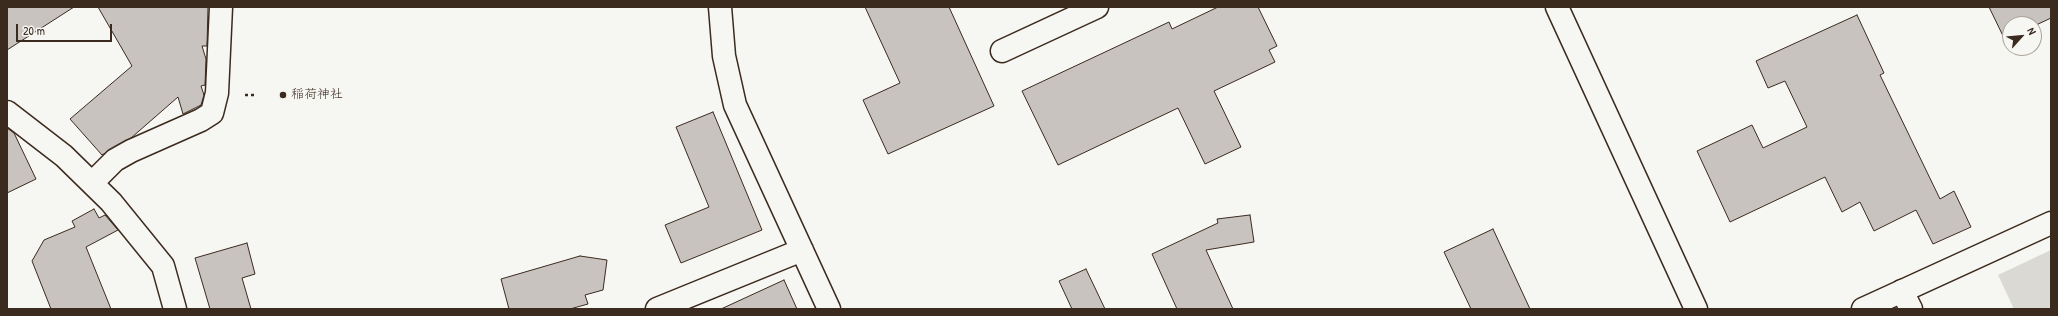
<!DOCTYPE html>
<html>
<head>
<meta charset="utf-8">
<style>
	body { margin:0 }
	#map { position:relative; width:2058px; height:316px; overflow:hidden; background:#f6f6f2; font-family:"Patrick Hand",sans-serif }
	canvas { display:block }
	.frame { position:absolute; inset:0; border:8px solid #3b2a1e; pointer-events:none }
	.north { position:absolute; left:2002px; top:16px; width:40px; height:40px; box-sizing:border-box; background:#f6f6f2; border:1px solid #aba49d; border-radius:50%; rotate:63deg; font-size:11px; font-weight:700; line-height:16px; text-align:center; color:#3b2a1e }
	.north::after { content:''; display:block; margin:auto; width:14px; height:18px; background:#3b2a1e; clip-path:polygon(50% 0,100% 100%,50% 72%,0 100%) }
	.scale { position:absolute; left:16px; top:24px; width:96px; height:18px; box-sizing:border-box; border:2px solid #3b2a1e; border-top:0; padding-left:5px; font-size:12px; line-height:14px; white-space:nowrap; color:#3b2a1e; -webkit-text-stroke:3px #f6f6f2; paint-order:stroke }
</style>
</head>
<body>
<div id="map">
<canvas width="2058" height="316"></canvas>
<div class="frame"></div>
<div class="north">N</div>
<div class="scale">20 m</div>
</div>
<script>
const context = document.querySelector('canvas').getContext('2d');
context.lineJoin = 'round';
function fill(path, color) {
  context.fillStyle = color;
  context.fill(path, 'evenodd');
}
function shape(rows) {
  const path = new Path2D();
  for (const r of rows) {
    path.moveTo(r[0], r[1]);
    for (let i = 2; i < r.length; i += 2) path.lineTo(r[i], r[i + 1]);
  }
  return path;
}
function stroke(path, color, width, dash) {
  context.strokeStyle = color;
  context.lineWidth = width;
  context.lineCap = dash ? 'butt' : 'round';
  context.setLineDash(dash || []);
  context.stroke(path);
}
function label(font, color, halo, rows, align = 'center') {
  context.font = font + ' "Patrick Hand","Klee One",sans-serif';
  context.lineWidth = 3.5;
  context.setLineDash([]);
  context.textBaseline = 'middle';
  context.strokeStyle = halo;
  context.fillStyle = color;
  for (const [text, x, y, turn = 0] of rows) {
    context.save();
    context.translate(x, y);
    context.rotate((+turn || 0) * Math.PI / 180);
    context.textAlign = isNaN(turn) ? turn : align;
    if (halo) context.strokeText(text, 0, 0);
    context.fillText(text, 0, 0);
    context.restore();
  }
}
fill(shape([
	[2051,250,2051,309,2014,309,1998,275]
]), '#dad9d3');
const building = shape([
	[7,7,74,7,7,50,7,7],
	[98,7,208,7,207,46,202,46,206,59,205,85,201,86,204,95,201,105,183,114,178,97,131,138,102,155,70,119,132,66,98,7],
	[865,7,949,7,994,106,888,154,863,100,900,83,865,7],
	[1218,7,1258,7,1277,46,1269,50,1275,62,1214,91,1241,147,1205,164,1178,108,1058,165,1022,91,1169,22,1172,29,1218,7],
	[1989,7,2051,7,2051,18,2034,26,2034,24,2010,24,2010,37,2005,40,1989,7],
	[1857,15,1884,73,1880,75,1940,199,1954,191,1971,227,1933,244,1916,210,1874,231,1860,202,1842,212,1825,177,1730,222,1697,151,1752,125,1763,148,1807,127,1785,81,1768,88,1756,61,1857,15],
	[713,112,762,230,681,263,665,225,709,207,676,127,713,112],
	[7,128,14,133,36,179,7,193,7,128],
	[94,209,99,218,105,215,118,230,86,247,111,309,51,309,32,261,44,240,75,227,72,221,94,209],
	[1250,215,1254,242,1206,250,1233,309,1177,309,1152,254,1218,223,1217,219,1250,215],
	[1493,229,1530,309,1471,309,1444,252,1493,229],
	[247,243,255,274,242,278,251,309,210,309,195,258,247,243],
	[580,256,607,260,603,290,585,295,588,304,570,309,509,309,501,279,580,256],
	[1086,269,1105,309,1072,309,1059,281,1086,269],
	[784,280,797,309,721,309,784,280]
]);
fill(building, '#c8c3be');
stroke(building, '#3b2a1e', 1);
const street = shape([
	[720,7,724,56,735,105,829,309],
	[1002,51,1097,7],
	[7,112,64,156,111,202,163,266,175,309],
	[92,183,115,160,131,151,201,120,212,113,217,93,221,7],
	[1902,291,1911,309],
	[657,309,802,250]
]);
const secondary = shape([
	[1557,7,1696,309],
	[1863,309,2051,223]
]);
stroke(street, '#3b2a1e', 25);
stroke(secondary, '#3b2a1e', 25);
stroke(shape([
	[245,95,257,95]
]), '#3b2a1e', 2.5, [3, 3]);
stroke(street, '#f6f6f2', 22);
stroke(secondary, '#f6f6f2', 22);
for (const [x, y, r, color] of [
	[283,95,4,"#3b2a1e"]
]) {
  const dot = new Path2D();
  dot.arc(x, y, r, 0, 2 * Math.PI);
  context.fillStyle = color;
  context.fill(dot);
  stroke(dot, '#f6f6f2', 1.5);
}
label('13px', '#3b2a1e', '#f6f6f2', [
	["稲荷神社",291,95]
], 'left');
</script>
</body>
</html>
